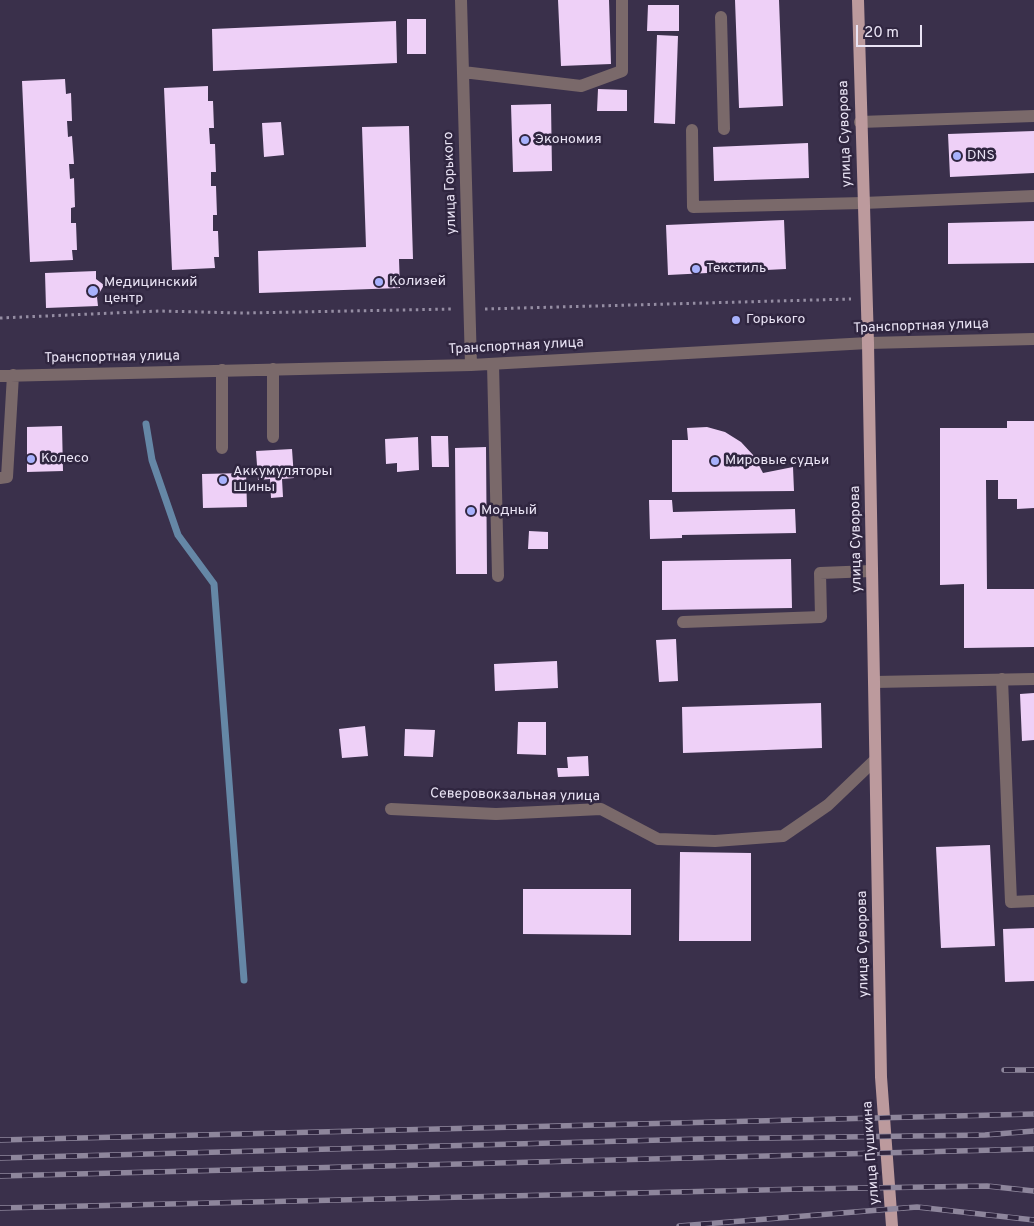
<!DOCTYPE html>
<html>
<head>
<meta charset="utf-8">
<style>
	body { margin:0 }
	#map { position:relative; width:1034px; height:1226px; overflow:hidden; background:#3a304b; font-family:Overpass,sans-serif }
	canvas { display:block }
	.scale { position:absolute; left:856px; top:25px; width:66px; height:22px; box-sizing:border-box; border:2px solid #eae4f5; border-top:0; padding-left:6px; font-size:15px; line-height:18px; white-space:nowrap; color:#eae4f5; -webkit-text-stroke:4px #302640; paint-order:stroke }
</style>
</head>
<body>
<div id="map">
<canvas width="1034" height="1226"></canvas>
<div class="scale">20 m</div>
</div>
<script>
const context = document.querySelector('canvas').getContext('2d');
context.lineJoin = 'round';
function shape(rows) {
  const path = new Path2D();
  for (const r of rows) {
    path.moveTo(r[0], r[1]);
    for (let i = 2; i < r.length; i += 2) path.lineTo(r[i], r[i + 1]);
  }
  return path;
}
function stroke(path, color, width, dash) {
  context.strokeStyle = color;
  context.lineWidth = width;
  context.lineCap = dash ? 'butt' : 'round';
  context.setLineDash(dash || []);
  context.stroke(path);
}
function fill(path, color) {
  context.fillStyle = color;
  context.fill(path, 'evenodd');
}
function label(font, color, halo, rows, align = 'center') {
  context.font = font + ' Overpass,sans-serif';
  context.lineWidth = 5;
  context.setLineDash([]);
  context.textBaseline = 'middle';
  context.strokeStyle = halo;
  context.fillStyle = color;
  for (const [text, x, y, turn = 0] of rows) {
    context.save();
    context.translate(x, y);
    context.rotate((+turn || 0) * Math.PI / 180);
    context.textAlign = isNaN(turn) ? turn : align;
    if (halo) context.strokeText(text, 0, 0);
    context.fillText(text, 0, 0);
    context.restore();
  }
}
stroke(shape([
	[146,424,152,460,178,535,214,584,244,980]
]), '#6587a6', 7);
fill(shape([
	[558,0,609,0,611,64,561,66],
	[735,0,779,0,783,106,739,108],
	[648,5,679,5,679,31,647,31],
	[407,19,426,19,426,54,407,54],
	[396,21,397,63,213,71,212,29],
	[657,35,678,36,675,124,654,123],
	[65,79,66,94,71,93,72,121,67,121,68,137,72,136,74,164,69,164,70,179,74,178,75,207,71,208,71,223,76,223,77,250,72,250,73,260,30,262,22,81],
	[208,86,208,101,213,101,214,128,209,128,210,144,215,144,216,172,211,172,211,186,216,186,217,215,213,215,213,231,218,231,219,257,214,257,215,268,172,270,164,88],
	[598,89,627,90,627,111,597,111],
	[551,104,552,171,513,172,511,105],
	[281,122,284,155,264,157,262,123],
	[409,126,413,259,399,259,400,288,259,293,258,251,366,247,362,127],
	[1034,131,1034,173,950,177,948,134],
	[808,143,809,178,714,181,713,147],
	[784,220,786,269,668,275,666,225],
	[1034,221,1034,263,948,264,948,223],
	[96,271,96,279,104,285,97,297,98,306,46,308,45,273],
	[1007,421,1034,421,1034,508,1017,509,1017,499,998,499,998,480,986,480,987,589,1034,589,1034,647,964,648,964,584,940,585,940,428,1007,428],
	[62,426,63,471,27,472,27,427],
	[707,427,725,432,741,442,754,456,763,473,793,467,794,491,672,492,672,440,688,440,687,428],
	[431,436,448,436,449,467,432,467],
	[418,437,419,470,397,472,397,463,386,464,385,439],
	[486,447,487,574,456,574,455,448],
	[292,449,294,478,282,479,283,497,271,498,270,479,258,480,256,451],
	[246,473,247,507,203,508,202,474],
	[649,500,672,500,673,512,795,509,796,533,682,535,682,538,650,539],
	[529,531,548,532,548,549,528,549],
	[791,559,792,608,662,610,662,561],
	[676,639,678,681,659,682,656,640],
	[557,661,558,688,495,691,494,664],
	[1034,693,1034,740,1022,741,1020,694],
	[821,703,822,748,683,753,682,707],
	[518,722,546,722,546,755,517,754],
	[365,726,368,756,342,758,339,729],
	[405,729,435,730,433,757,404,756],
	[588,756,589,776,558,777,557,768,568,768,567,757],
	[990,845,995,946,941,948,936,847],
	[680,852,751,853,751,941,679,941],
	[523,889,631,889,631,935,523,934],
	[1034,928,1034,981,1005,982,1003,929]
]), '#eed0f7');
stroke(shape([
	[485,309,851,299],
	[0,318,159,311,243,313,454,309]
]), '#958da3', 3, [2.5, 4]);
stroke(shape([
	[461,0,471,365],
	[721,17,724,129],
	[463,72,581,86,622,71,622,0],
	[860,122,1034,116],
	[692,130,693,207,863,203,1034,196],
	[493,364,498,576],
	[273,369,273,437],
	[0,376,471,365,868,343,1034,339],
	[222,448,222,370],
	[0,478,7,477,13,375],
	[683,622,821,617,820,573,872,571],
	[1002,679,1011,902,1034,901],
	[874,682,1034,679],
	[391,809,496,814,601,809,658,839,715,841,783,836,828,805,875,760]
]), '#7a696a', 12);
stroke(shape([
	[858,0,868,343,881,1077,892,1226]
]), '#bc9a9d', 12);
const rail = shape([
	[1004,1070,1034,1070],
	[0,1140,1034,1114],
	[0,1158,699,1139,985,1135,1034,1131],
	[0,1176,1034,1149],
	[0,1208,804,1189,987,1186,1034,1191],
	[679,1226,917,1207,1034,1220]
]);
stroke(rail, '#8e869c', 5.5);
stroke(rail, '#302640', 4, [11]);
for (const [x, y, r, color] of [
	[525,140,5,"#a7b1fc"],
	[957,156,5,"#a7b1fc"],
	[696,269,5,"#a7b1fc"],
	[379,282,5,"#a7b1fc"],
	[93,291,6,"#a7b1fc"],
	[736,320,5,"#a7b1fc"],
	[31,459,5,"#a7b1fc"],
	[715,461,5,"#a7b1fc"],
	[223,480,5,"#a7b1fc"],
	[471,511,5,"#a7b1fc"]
]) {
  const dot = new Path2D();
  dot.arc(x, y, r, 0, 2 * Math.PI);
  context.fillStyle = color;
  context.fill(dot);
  stroke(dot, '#302640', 2);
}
label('14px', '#eae4f5', '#302640', [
	["улица Суворова",846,134,-92],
	["улица Горького",451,183,-92],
	["Транспортная улица",921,327,-2],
	["Транспортная улица",516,347,-3],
	["Транспортная улица",112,358,-1],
	["улица Суворова",857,539,-91],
	["Северовокзальная улица",515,796,1],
	["улица Суворова",864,944,-91],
	["улица Пушкина",872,1153,-94]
]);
label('14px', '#eae4f5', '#302640', [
	["Экономия",535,140],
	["DNS",967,156],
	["Текстиль",706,269],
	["Колизей",389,282],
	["Медицинский",104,283],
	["центр",104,299],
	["Горького",746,320],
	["Колесо",41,459],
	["Мировые судьи",725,461],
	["Аккумуляторы",233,472],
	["Шины",233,488],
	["Модный",481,511]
], 'left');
</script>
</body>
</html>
